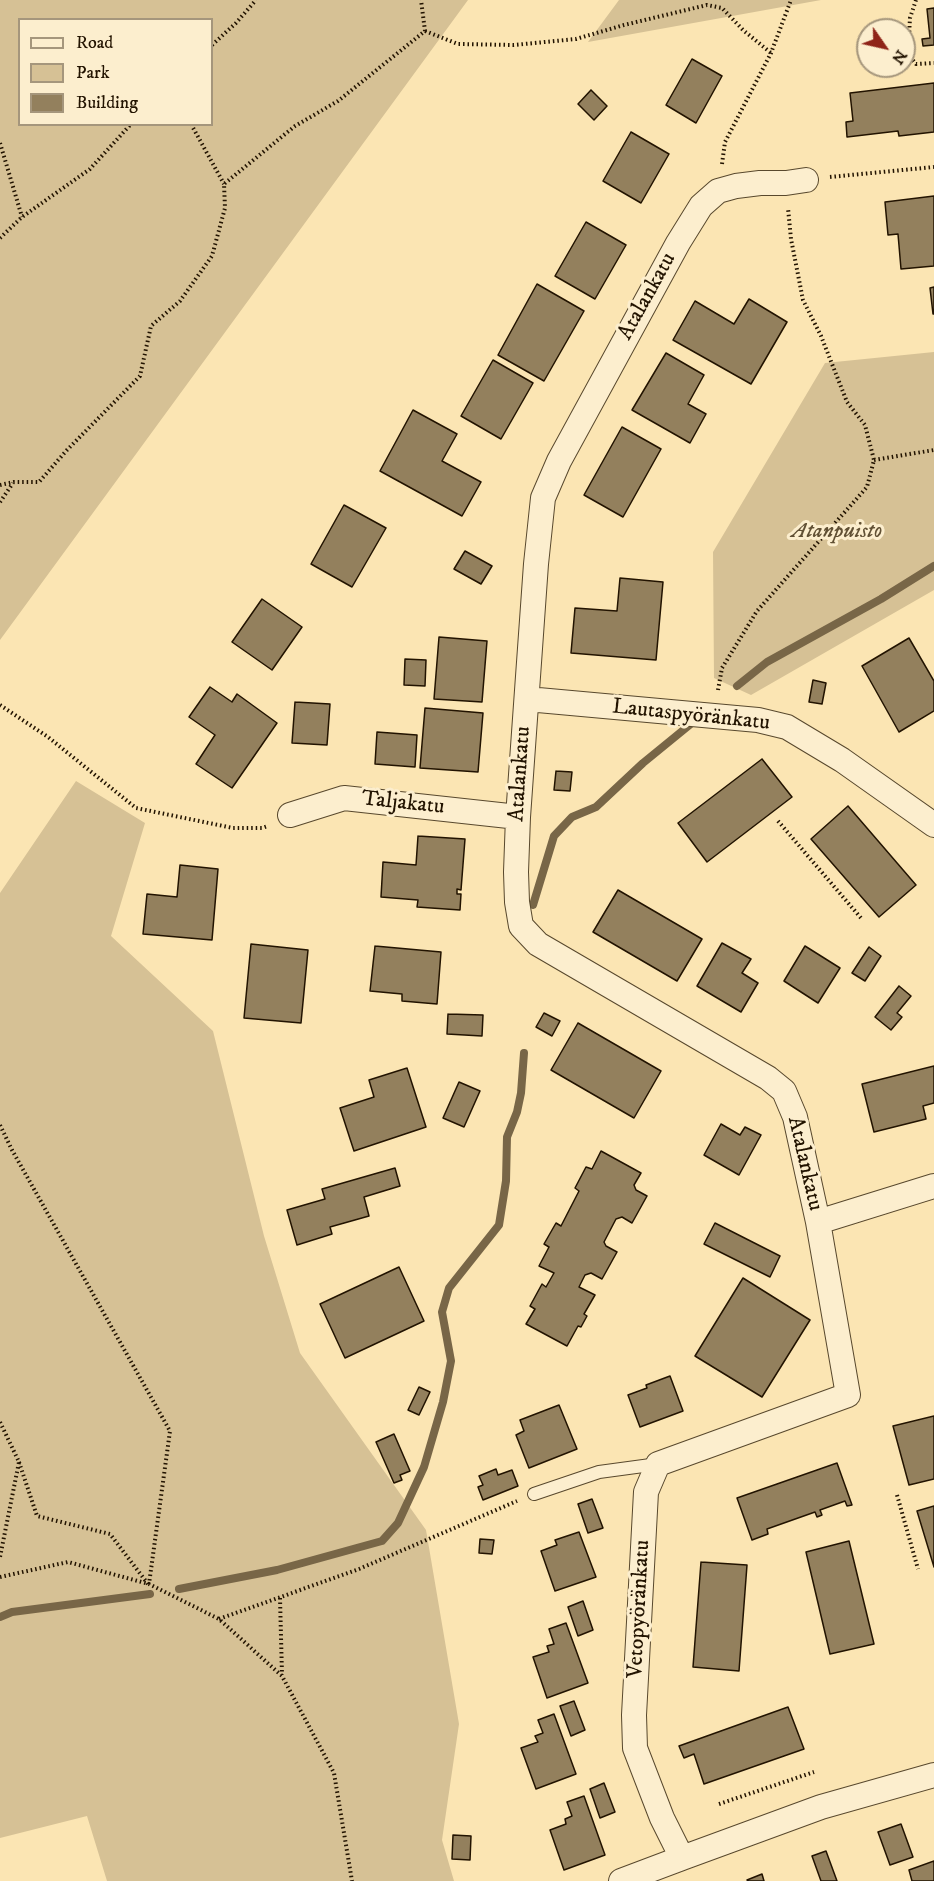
<!DOCTYPE html>
<html>
<head>
<meta charset="utf-8">
<style>
	body { margin:0 }
	#map { position:relative; width:934px; height:1881px; overflow:hidden; background:#fbe5b3; font-family:"IM FELL DW Pica",serif }
	canvas { display:block }
	.legend { position:absolute; left:18px; top:18px; width:195px; height:108px; box-sizing:border-box; background:#fceece; border:2px solid #a5967c; margin:0; padding:8px 10px; list-style:none; font-size:18px; color:#221300 }
	.legend li { display:flex; align-items:center; gap:12px; height:30px }
	.legend b { width:30px; border:2px solid #a5967c }
	.north { position:absolute; left:856px; top:18px; width:60px; height:60px; box-sizing:border-box; background:#fceece; border:2px solid #a5967c; border-radius:50%; rotate:124deg; font-size:16px; font-weight:700; line-height:24px; text-align:center; color:#221300 }
	.north::after { content:''; display:block; margin:auto; width:21px; height:27px; background:#8f2418; clip-path:polygon(50% 0,100% 100%,50% 72%,0 100%) }
</style>
</head>
<body>
<div id="map">
<canvas width="934" height="1881"></canvas>
<ul class="legend">
<li><b style="height:8px;background:#fceece"></b>Road</li>
<li><b style="height:16px;background:#d6c195"></b>Park</li>
<li><b style="height:16px;background:#93805d"></b>Building</li>
</ul>
<div class="north">N</div>
</div>
<script>
const context = document.querySelector('canvas').getContext('2d');
context.lineJoin = 'round';
function fill(path, color) {
  context.fillStyle = color;
  context.fill(path, 'evenodd');
}
function shape(rows) {
  const path = new Path2D();
  for (const r of rows) {
    path.moveTo(r[0], r[1]);
    for (let i = 2; i < r.length; i += 2) path.lineTo(r[i], r[i + 1]);
  }
  return path;
}
function stroke(path, color, width, dash) {
  context.strokeStyle = color;
  context.lineWidth = width;
  context.lineCap = dash ? 'butt' : 'round';
  context.setLineDash(dash || []);
  context.stroke(path);
}
function label(font, color, halo, rows, align = 'center') {
  context.font = font + ' "IM FELL DW Pica",serif';
  context.lineWidth = 6;
  context.setLineDash([]);
  context.textBaseline = 'middle';
  context.strokeStyle = halo;
  context.fillStyle = color;
  for (const [text, x, y, turn = 0] of rows) {
    context.save();
    context.translate(x, y);
    context.rotate((+turn || 0) * Math.PI / 180);
    context.textAlign = isNaN(turn) ? turn : align;
    if (halo) context.strokeText(text, 0, 0);
    context.fillText(text, 0, 0);
    context.restore();
  }
}
fill(shape([
	[0,0,468,0,0,640],
	[20,20,212,20,212,124,20,124],
	[619,0,821,0,588,42],
	[934,352,934,590,751,695,714,678,713,552,825,363],
	[76,781,145,823,111,936,213,1031,264,1236,300,1353,426,1530,459,1724,442,1840,454,1881,107,1881,87,1816,0,1838,0,893]
]), '#d6c195');
stroke(shape([
	[737,686,767,662,881,599,934,566],
	[533,905,554,836,572,817,596,807,643,763,692,723],
	[179,1589,277,1570,382,1541,398,1523,424,1467,443,1402,451,1361,442,1312,449,1288,499,1225,506,1181,507,1137,517,1112,521,1093,524,1053],
	[0,1617,12,1612,150,1594]
]), '#786647', 8);
const building = shape([
	[934,8,934,45,923,46,922,39,930,38,927,9,934,8],
	[692,59,722,76,696,123,666,105,692,59],
	[934,83,934,132,899,136,898,131,847,137,846,122,853,121,850,93,934,83],
	[591,90,607,106,594,120,578,104,591,90],
	[631,132,669,154,641,203,603,181,631,132],
	[934,196,934,266,901,269,898,234,888,235,885,202,934,196],
	[586,222,626,245,595,299,555,276,586,222],
	[537,284,584,311,544,381,498,355,537,284],
	[934,287,934,314,933,314,930,288,934,287],
	[749,299,787,322,751,384,673,340,695,301,734,324,749,299],
	[666,353,704,375,688,404,706,414,690,443,632,410,666,353],
	[493,360,533,383,501,439,461,416,493,360],
	[413,410,457,434,442,461,481,482,462,516,380,471,413,410],
	[622,427,661,449,623,517,584,495,622,427],
	[344,505,386,528,352,587,311,564,344,505],
	[465,551,492,566,481,584,454,569,465,551],
	[620,578,663,582,656,660,571,653,575,608,617,611,620,578],
	[262,599,302,627,272,670,232,642,262,599],
	[439,637,487,641,482,702,434,699,439,637],
	[909,638,934,681,934,711,899,732,862,666,909,638],
	[405,659,426,660,425,686,404,685,405,659],
	[813,680,826,683,822,704,809,702,813,680],
	[210,687,232,702,237,694,277,723,232,788,196,764,215,735,189,717,210,687],
	[295,702,330,704,327,745,292,743,295,702],
	[425,708,483,713,478,772,420,768,425,708],
	[377,732,417,735,415,767,375,764,377,732],
	[762,759,792,797,707,862,678,823,762,759],
	[556,771,572,772,570,791,554,790,556,771],
	[848,806,916,885,879,917,811,839,848,806],
	[418,836,465,839,461,890,457,889,457,894,461,894,460,910,417,907,418,900,381,897,383,862,416,865,418,836],
	[180,865,218,869,212,940,143,934,147,894,177,897,180,865],
	[618,890,702,939,677,981,593,932,618,890],
	[722,943,751,959,742,973,758,983,741,1012,697,986,722,943],
	[251,944,308,950,301,1023,244,1018,251,944],
	[375,946,441,952,437,1004,402,1001,402,994,370,991,375,946],
	[805,946,840,968,818,1003,784,981,805,946],
	[869,947,881,956,865,981,852,973,869,947],
	[899,986,911,996,897,1013,902,1017,891,1030,875,1017,899,986],
	[544,1013,560,1021,552,1036,536,1027,544,1013],
	[448,1014,483,1015,482,1036,447,1034,448,1014],
	[578,1023,661,1071,634,1118,551,1070,578,1023],
	[934,1066,934,1103,923,1106,926,1119,874,1132,862,1084,934,1066],
	[407,1068,426,1127,354,1151,340,1108,374,1097,369,1080,407,1068],
	[459,1082,480,1091,464,1127,443,1118,459,1082],
	[721,1124,740,1135,745,1127,761,1135,739,1175,704,1155,721,1124],
	[601,1151,641,1173,634,1185,636,1190,647,1196,632,1223,622,1217,616,1219,604,1242,606,1246,617,1252,602,1279,591,1273,585,1275,579,1287,595,1295,584,1314,587,1316,581,1327,578,1326,567,1346,526,1324,535,1309,530,1306,542,1284,546,1287,554,1273,539,1266,549,1247,544,1244,556,1223,561,1226,579,1191,575,1188,586,1167,592,1169,601,1151],
	[395,1168,400,1186,364,1197,369,1216,330,1227,332,1234,297,1245,287,1210,325,1199,322,1189,395,1168],
	[715,1223,780,1256,770,1277,704,1244,715,1223],
	[399,1267,424,1321,345,1358,320,1304,399,1267],
	[743,1278,810,1320,762,1397,695,1356,743,1278],
	[670,1376,683,1411,640,1427,628,1395,647,1388,646,1385,670,1376],
	[419,1387,430,1392,419,1415,408,1410,419,1387],
	[559,1405,577,1449,529,1468,516,1435,524,1431,520,1420,559,1405],
	[934,1416,934,1479,909,1485,893,1426,934,1416],
	[394,1434,410,1471,400,1475,402,1480,394,1483,376,1442,394,1434],
	[837,1463,852,1505,847,1506,845,1501,820,1510,822,1515,817,1517,815,1512,767,1529,768,1534,752,1540,737,1498,837,1463],
	[496,1469,498,1475,512,1470,518,1486,483,1500,478,1487,483,1485,479,1476,496,1469],
	[592,1499,603,1528,588,1533,578,1504,592,1499],
	[934,1506,934,1567,917,1511,934,1506],
	[579,1532,596,1577,555,1591,541,1551,557,1545,555,1540,579,1532],
	[480,1539,494,1540,492,1554,479,1553,480,1539],
	[849,1541,874,1644,830,1654,806,1552,849,1541],
	[701,1562,747,1565,739,1671,693,1667,701,1562],
	[583,1601,593,1630,578,1636,568,1607,583,1601],
	[566,1623,588,1683,547,1698,533,1657,549,1652,547,1646,554,1644,549,1629,566,1623],
	[574,1701,585,1730,571,1736,560,1706,574,1701],
	[788,1707,804,1749,704,1784,694,1754,684,1758,679,1746,788,1707],
	[554,1714,576,1774,536,1789,521,1748,538,1742,535,1736,543,1733,538,1720,554,1714],
	[604,1783,615,1812,600,1818,590,1789,604,1783],
	[584,1796,605,1855,564,1870,550,1830,566,1824,565,1819,572,1816,567,1802,584,1796],
	[901,1824,913,1857,890,1865,878,1832,901,1824],
	[453,1835,471,1836,470,1860,452,1859,453,1835],
	[826,1851,837,1881,821,1881,812,1856,826,1851],
	[934,1861,934,1881,912,1881,909,1870,934,1861],
	[762,1874,764,1881,748,1881,747,1880,762,1874]
]);
fill(building, '#93805d');
stroke(building, '#221300', 1.5);
const lane = shape([
	[534,1494,599,1472,658,1464]
]);
const street = shape([
	[806,180,786,183,760,183,736,186,718,191,701,206,678,243,559,461,543,498,536,564,518,817,516,872,517,902,521,926,538,944,768,1078,784,1091,795,1117,818,1222,934,1186],
	[527,699,758,720,787,727,842,760,934,825],
	[290,815,344,798,518,817],
	[818,1222,848,1395,658,1464,646,1492,634,1715,635,1748,662,1818,682,1858,821,1807,934,1775],
	[621,1881,682,1858]
]);
stroke(lane, '#58482d', 14);
stroke(street, '#58482d', 26);
stroke(shape([
	[916,0,910,18,908,54,916,64,934,63],
	[425,31,458,44,514,45,576,39,624,25,707,5,722,8,743,30,771,53],
	[212,45,236,23,256,0],
	[191,124,224,184],
	[0,143,22,217],
	[722,164,725,142,771,53,791,0],
	[830,177,934,167],
	[0,238,22,217,90,169,131,124],
	[874,460,934,450],
	[0,485,14,482,39,482,67,450,140,376,151,326,180,301,212,256,225,208,224,184,295,126,338,101,425,31,421,0],
	[0,502,13,483],
	[718,690,722,668,757,611,867,487,874,460,865,425,847,402,821,336,803,300,791,239,788,208],
	[0,705,48,737,136,808,233,828,262,828,268,826],
	[778,821,861,918],
	[0,1125,12,1150,170,1431,149,1584],
	[0,1422,19,1462,0,1557],
	[19,1462,37,1516,110,1534,148,1584],
	[897,1495,918,1569],
	[0,1577,68,1562,149,1584,219,1619,282,1676,334,1773,352,1881],
	[280,1598,282,1675],
	[219,1619,359,1569,517,1501],
	[719,1804,814,1772]
]), '#221300', 4, [1.5, 3]);
stroke(lane, '#fceece', 12);
stroke(street, '#fceece', 24);
label('22px', '#221300', '#fceece', [
	["Atalankatu",648,297,-61],
	["Lautaspyöränkatu",691,716,6],
	["Atalankatu",521,774,-86],
	["Taljakatu",403,804,6],
	["Atalankatu",804,1164,77],
	["Vetopyöränkatu",640,1609,-87]
]);
label('italic 22px', '#615034', '#fceece', [
	["Atanpuisto",837,532]
]);
</script>
</body>
</html>
